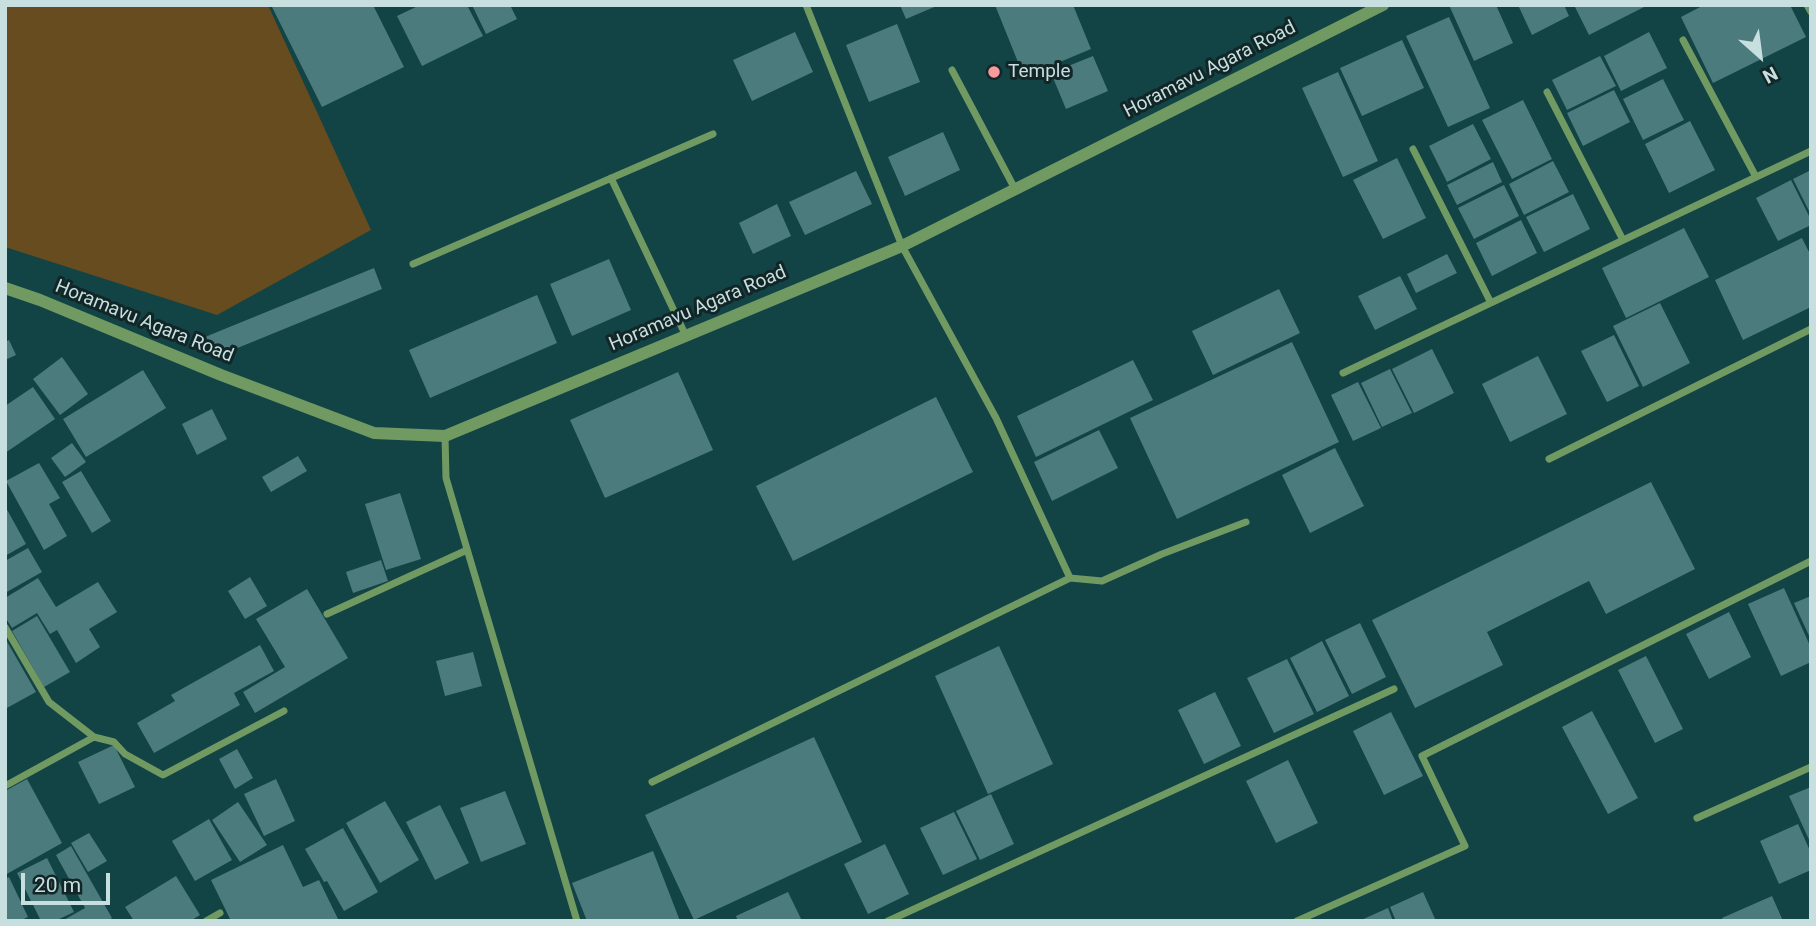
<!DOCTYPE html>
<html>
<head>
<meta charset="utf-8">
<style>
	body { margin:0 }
	#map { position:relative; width:1816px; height:926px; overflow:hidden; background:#124345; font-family:Roboto,sans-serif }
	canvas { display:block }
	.frame { position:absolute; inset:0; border:7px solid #c7dfdf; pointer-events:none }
	.north { position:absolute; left:1725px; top:21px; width:70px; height:70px; -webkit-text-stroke:5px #132627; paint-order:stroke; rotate:152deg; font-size:19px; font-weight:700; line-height:28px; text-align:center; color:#c7dfdf }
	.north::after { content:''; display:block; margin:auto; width:24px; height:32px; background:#c7dfdf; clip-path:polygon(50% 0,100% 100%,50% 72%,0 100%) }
	.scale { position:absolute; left:21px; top:873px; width:89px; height:32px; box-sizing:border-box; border:4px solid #c7dfdf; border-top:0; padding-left:9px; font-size:21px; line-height:24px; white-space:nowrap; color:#c7dfdf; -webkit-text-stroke:5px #132627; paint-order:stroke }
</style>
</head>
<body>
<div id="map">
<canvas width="1816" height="926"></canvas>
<div class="frame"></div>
<div class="north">N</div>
<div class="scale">20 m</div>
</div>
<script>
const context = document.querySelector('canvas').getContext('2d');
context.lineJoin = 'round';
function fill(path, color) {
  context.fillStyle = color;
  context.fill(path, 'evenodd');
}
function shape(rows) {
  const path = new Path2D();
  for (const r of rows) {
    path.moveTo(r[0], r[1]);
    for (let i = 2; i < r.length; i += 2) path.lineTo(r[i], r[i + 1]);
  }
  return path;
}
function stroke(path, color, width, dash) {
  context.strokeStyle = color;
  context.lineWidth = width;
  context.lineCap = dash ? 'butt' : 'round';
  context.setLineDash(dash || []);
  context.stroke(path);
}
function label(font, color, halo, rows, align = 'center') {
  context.font = font + ' Roboto,sans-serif';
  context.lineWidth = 6;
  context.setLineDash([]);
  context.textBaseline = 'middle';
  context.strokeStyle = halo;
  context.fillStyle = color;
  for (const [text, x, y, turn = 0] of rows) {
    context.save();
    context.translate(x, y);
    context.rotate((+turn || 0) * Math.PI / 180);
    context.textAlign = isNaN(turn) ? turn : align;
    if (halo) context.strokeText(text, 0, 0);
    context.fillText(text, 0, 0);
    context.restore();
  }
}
fill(shape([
	[5,5,268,5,371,230,217,315,5,247]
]), '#664c1f');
fill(shape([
	[271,5,373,5,404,67,322,107],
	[420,5,467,5,483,36,422,66,397,16],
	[472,5,510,5,517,19,486,34],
	[900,5,939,5,906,19],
	[995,5,1073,5,1091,49,1024,77],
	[1449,5,1496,5,1513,43,1474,61],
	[1518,5,1564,5,1569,16,1532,35],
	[1574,5,1648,5,1589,35],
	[1704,5,1790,5,1806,37,1713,83,1681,17],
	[1449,17,1490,108,1448,127,1406,36],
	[897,24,920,82,869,102,846,45],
	[795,32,813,72,752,101,733,60],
	[1649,32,1667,68,1621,91,1604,56],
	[1402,40,1424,88,1362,116,1340,68],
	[1093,56,1108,91,1066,109,1051,73],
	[1600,56,1616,86,1567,110,1552,80],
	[1338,72,1378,161,1343,177,1302,88],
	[1663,79,1684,120,1643,140,1623,99],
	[1614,90,1630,122,1583,146,1567,113],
	[1523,100,1552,159,1512,179,1482,120],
	[1690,121,1715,170,1669,193,1645,144],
	[1473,124,1491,159,1447,182,1429,146],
	[943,132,960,170,905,196,888,157],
	[1397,158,1426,218,1383,239,1353,180],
	[1553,161,1569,192,1524,215,1509,184],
	[1493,162,1502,182,1457,205,1447,185],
	[1811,170,1811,215,1793,179],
	[856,171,872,204,805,235,789,202],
	[1791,180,1811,220,1811,225,1778,241,1756,198],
	[1504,185,1519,216,1474,239,1458,208],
	[1573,194,1590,229,1544,252,1526,217],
	[777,204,791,236,753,254,739,223],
	[1521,220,1537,253,1492,276,1476,243],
	[1684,228,1709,277,1626,318,1602,268],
	[1802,238,1811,256,1811,307,1743,340,1715,280],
	[1447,254,1457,273,1416,293,1407,274],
	[609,259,631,310,572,336,550,284],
	[374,268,382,289,213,358,205,337],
	[1400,276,1417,309,1375,330,1358,296],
	[1279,289,1300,333,1213,375,1192,331],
	[537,295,557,343,430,398,409,350],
	[1660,303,1690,363,1643,387,1613,326],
	[1614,335,1639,386,1607,402,1581,351],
	[9,340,16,355,5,360,5,342],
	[1292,342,1339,442,1177,519,1130,418],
	[1432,349,1454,393,1414,413,1392,369],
	[1538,356,1567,414,1510,442,1482,384],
	[62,357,88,394,60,415,33,379],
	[1133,360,1153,400,1036,457,1017,416],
	[1390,369,1412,413,1382,427,1361,383],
	[143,370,166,408,86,457,63,419],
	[678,372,713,450,605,498,570,420],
	[1358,382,1381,428,1353,441,1331,395],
	[33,387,55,419,5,453,5,406],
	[936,397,973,472,793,561,756,486],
	[212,409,227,439,197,455,182,424],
	[1099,430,1118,468,1052,501,1034,462],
	[72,443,86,462,65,477,51,458],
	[1335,448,1364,506,1310,533,1282,475],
	[298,456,307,471,271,492,262,477],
	[39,463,60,498,49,504,67,536,44,550,6,481],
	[81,471,111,521,92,533,62,482],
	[1651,482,1695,569,1606,614,1589,581,1487,632,1503,665,1415,708,1372,620],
	[400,493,421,559,386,570,365,504],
	[5,506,26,544,5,556],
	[28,548,42,572,5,593,5,561],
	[381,560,388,581,353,593,346,572],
	[250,577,267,606,245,619,228,591],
	[38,578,56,607,98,582,117,612,89,629,100,647,76,663,57,630,50,634,37,613,12,628,5,617,5,598],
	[1784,588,1811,648,1811,662,1781,676,1748,604],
	[307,589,348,658,255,713,243,692,285,667,256,619],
	[1811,596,1811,640,1794,603],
	[1729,612,1751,657,1709,679,1686,634],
	[37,616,70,672,44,687,12,631],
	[1360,623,1386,677,1352,694,1325,640],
	[5,638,36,692,5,709],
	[1322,641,1349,696,1317,712,1290,658],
	[260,645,274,671,234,693,240,705,154,753,137,723,175,701,171,695],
	[999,646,1053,764,988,794,935,676],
	[473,652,482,686,445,696,436,661],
	[1646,656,1683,729,1655,743,1618,670],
	[1287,659,1314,714,1274,733,1247,678],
	[1215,692,1241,746,1204,764,1178,710],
	[1592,711,1638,798,1608,814,1562,727],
	[1391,712,1423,776,1384,795,1353,731],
	[814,737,862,842,694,920,645,815],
	[114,745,135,787,99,804,78,762],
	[237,749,253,778,235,789,219,759],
	[1288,760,1318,823,1276,843,1246,781],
	[27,779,62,843,5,875,5,791],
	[276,779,295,821,264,836,244,794],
	[1811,787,1811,844,1789,796],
	[505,791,526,844,481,862,460,808],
	[991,794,1014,844,980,860,956,811],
	[385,801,419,860,380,883,346,823],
	[238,802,267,845,240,862,212,820],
	[440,805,469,863,435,880,406,822],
	[954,812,977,859,943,875,920,828],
	[209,819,232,860,195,881,172,841],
	[1798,824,1811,853,1811,870,1779,884,1760,841],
	[343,828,378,892,344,911,327,881,324,882,305,849],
	[89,833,107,861,88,872,71,843],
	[885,844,909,894,868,914,844,864],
	[283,845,303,887,319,880,339,921,231,921,211,880],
	[71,846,112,918,107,921,62,921,85,908,56,855],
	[653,851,680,921,587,921,572,883],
	[47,858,74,912,55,921,41,921,17,873],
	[176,876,200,915,190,921,134,921,125,907],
	[9,877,28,917,19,921,5,921,5,879],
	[788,892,802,921,738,921,736,916],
	[1423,892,1436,921,1396,921,1390,907],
	[1772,896,1783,921,1723,921,1722,918],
	[1388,908,1393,921,1359,921]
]), '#4c7b7d');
stroke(shape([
	[806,5,902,246,996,418,1070,578],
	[1807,5,1811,12],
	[1683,40,1756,177],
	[952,70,1015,189],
	[1547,92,1623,240],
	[1413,149,1491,303],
	[611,178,686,336],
	[413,264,713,134],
	[1343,373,1811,151],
	[445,436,446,478,577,921],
	[1549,459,1811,329],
	[327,614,467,550],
	[5,627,49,702,94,737],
	[652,782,1070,578,1102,581,1162,554,1246,522],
	[5,786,94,737,114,742,125,754,163,775,284,711],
	[1697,818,1811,767],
	[206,921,220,913],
	[888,921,1394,689],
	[1297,921,1465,846,1422,756,1811,561]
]), '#719a63', 7);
stroke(shape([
	[5,288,40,300,221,375,374,433,445,436,902,246,1383,5]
]), '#719a63', 12);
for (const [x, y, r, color] of [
	[994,72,7,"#f59b9d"]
]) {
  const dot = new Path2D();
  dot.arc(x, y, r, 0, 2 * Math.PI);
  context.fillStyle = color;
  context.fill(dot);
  stroke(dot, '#132627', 2.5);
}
label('19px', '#c7dfdf', '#132627', [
	["Horamavu Agara Road",1210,70,-27],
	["Horamavu Agara Road",698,309,-23],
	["Horamavu Agara Road",144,322,22]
]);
label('19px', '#c7dfdf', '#132627', [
	["Temple",1008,72]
], 'left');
</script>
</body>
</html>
